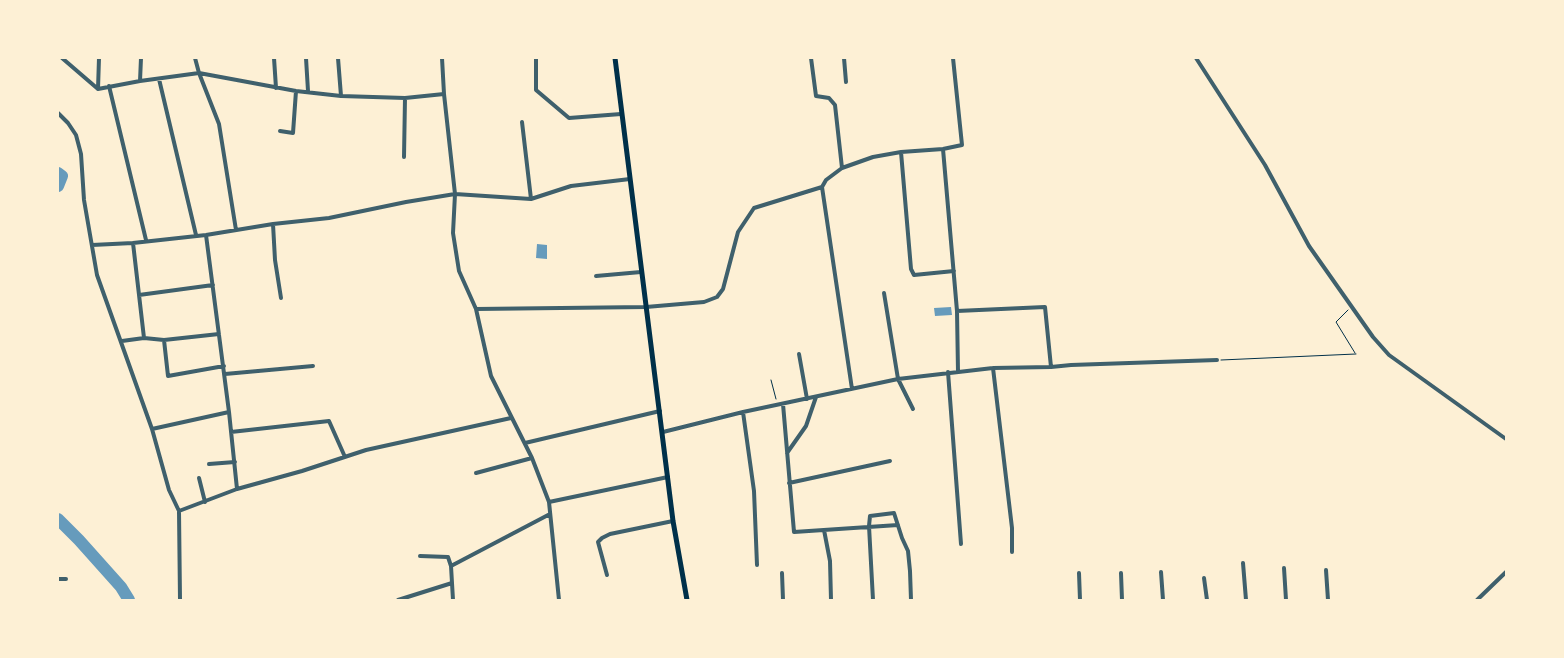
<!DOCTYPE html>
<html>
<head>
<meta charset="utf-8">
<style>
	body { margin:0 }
	#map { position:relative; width:1564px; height:658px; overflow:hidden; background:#fdf0d5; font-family:Karla,sans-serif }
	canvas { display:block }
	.frame { position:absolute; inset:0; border:59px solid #fdf0d5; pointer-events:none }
</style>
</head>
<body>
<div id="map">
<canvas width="1564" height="658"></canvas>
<div class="frame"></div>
</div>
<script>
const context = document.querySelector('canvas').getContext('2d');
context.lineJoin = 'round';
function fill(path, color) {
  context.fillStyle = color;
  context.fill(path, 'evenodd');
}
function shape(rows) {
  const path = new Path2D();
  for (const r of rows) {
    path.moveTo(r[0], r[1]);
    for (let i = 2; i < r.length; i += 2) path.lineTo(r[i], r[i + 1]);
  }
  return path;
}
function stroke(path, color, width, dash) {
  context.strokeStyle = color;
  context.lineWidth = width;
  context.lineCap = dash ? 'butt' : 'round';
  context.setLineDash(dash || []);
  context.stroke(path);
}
fill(shape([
	[537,244,547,245,547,259,536,258],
	[951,307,952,315,935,316,934,308]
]), '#669bbc');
stroke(shape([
	[58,173,62,176,58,186],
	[58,519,79,540,121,587,129,600]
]), '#669bbc', 12);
stroke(shape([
	[1348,310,1336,322,1355,353],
	[1221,360,1356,354],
	[771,380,776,399]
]), '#003049', 1);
stroke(shape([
	[62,58,98,89],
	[195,58,199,73,219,124,236,230],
	[274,58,276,88],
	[306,58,308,91],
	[338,58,341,96],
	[442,58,444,94,455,194,453,233,459,271,476,309,491,376,532,458,549,502,559,600],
	[536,58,536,90,569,118,621,114],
	[811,58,816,96,829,98,835,105,842,168],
	[844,58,846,82],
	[1196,58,1265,165,1309,246,1373,337,1389,355,1506,439],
	[159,79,196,235],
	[140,81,141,58],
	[109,86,146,240],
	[98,89,140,81,199,73,296,91,341,96,405,98,444,94],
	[98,89,99,58],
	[58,113,68,123,76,135,81,154,84,200,97,275,152,429,169,490,179,511,180,600],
	[522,122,531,199],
	[280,131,293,133,296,91],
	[943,149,957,311,958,372],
	[901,152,911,269,914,275,954,271],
	[404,157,405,98],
	[822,187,852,389],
	[273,224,275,260,281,298],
	[206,235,229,412,237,489],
	[133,243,144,338],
	[92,245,133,243,206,235,273,224,329,218,406,202,455,194,531,199,571,186,630,179],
	[596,276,641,272],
	[884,293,898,379,913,409],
	[139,295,213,285],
	[476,309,646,307,704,302,717,297,723,289,738,232,754,208,822,187,826,180,842,168,873,157,901,152,943,149,962,145,953,58],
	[957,311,1045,307,1051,367],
	[164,340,168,376,224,366],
	[122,341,144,338,164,340,219,334],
	[799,354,807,399],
	[993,368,1012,528,1012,552],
	[948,372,961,544],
	[225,374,313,366],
	[783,404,794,532,898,525],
	[743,412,754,491,757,565],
	[152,429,229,412],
	[231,432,329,421,345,457],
	[663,432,743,412,898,379,993,368,1051,367,1071,365,1217,360],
	[525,443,660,411],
	[787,453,806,426,816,397],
	[209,464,235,462],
	[476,473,532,458],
	[199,478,205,502],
	[789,483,890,461],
	[549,502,668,477],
	[179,511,237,489,302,471,366,450,511,418],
	[824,530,830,561,831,600],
	[420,556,448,557,451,566,453,600],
	[1243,563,1246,600],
	[451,566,550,514],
	[1284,568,1286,600],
	[1326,570,1328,600],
	[1161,572,1163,600],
	[782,573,783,600],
	[1079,573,1080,600],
	[1121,573,1122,600],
	[607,575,598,542,602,538,610,534,673,521],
	[1204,578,1207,600],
	[58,579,66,579],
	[398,600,452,583],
	[873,600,869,526,870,516,894,513,902,538,908,551,910,571,911,600],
	[1477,600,1506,572]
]), '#3f606c', 4);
stroke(shape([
	[615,58,673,521,687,600]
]), '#003049', 5);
</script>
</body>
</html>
